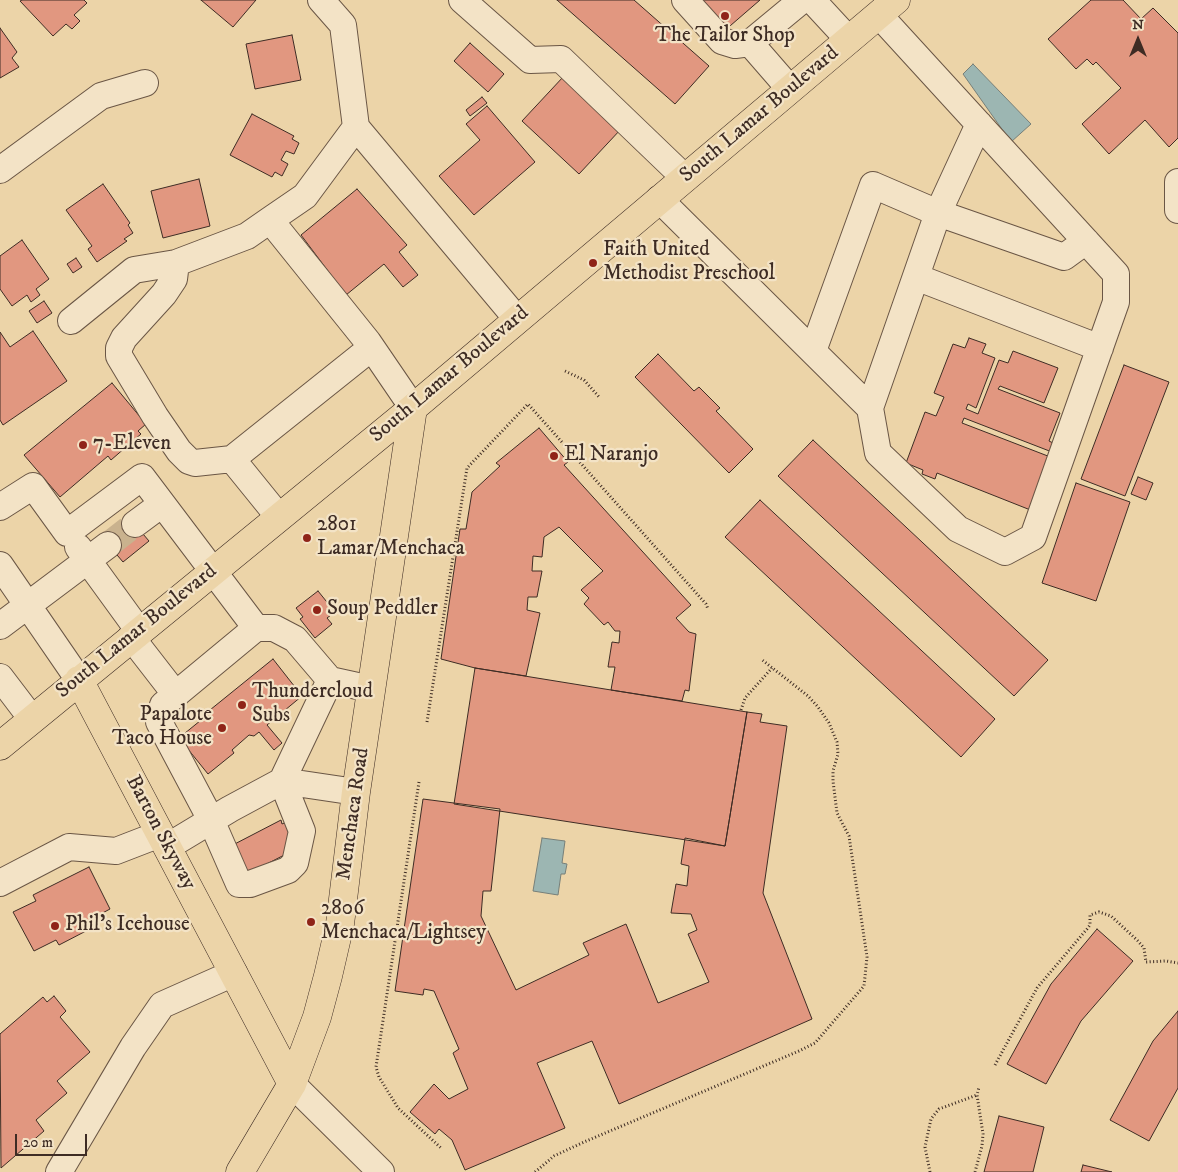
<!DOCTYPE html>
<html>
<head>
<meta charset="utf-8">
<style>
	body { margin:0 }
	#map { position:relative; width:1178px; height:1172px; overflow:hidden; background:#ecd4a8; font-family:"IM FELL DW Pica",serif }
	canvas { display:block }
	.north { position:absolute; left:1113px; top:15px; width:50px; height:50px; -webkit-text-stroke:4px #f3e3c6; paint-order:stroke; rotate:0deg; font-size:14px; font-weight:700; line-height:20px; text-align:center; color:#3e2c24 }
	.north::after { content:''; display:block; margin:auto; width:18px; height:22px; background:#3e2c24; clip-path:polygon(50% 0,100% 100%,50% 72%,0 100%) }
	.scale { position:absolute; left:15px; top:1134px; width:72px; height:22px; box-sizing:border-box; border:2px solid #3e2c24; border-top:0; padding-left:6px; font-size:15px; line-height:18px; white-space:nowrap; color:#3e2c24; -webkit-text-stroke:4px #f3e3c6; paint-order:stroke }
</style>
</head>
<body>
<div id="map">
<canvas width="1178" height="1172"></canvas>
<div class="north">N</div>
<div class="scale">20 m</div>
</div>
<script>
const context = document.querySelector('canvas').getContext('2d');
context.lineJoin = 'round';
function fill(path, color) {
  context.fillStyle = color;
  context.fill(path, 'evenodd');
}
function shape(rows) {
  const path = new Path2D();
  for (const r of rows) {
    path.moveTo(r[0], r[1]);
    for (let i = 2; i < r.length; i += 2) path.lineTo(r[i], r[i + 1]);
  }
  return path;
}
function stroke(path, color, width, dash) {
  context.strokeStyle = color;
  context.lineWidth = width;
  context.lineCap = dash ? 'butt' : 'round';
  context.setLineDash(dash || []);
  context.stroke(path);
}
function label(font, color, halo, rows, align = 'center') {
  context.font = font + ' "IM FELL DW Pica",serif';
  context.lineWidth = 4.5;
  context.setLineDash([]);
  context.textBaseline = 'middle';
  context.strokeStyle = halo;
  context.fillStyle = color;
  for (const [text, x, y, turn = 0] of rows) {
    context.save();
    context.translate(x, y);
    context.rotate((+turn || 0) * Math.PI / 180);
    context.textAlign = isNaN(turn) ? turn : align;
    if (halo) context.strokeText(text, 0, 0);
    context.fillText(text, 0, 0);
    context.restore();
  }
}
const water = shape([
	[973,64,1031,124,1011,142,963,74,973,64],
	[542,838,565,841,562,863,567,864,565,874,561,874,558,895,533,891,542,838]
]);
fill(water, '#9cb6b2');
stroke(water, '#767f79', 1);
const building = shape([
	[22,0,84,0,87,3,74,15,80,21,72,29,66,24,53,36,20,1,22,0],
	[201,0,256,0,233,27,201,0],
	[557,0,634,0,709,66,675,104,557,0],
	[695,0,760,0,723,32,695,0],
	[1091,0,1123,0,1141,19,1153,8,1178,33,1178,138,1169,147,1145,120,1109,154,1082,124,1121,88,1096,62,1093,65,1087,59,1076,69,1048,39,1091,0],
	[0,28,17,52,12,58,19,67,0,78,0,28],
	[292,35,301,80,255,89,246,44,292,35],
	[470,43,504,74,488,92,454,61,470,43],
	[564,76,621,129,579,174,522,121,564,76],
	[482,97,487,103,470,116,466,110,482,97],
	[487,106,535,162,474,215,439,176,480,140,466,124,487,106],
	[252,114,294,136,292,139,299,143,294,154,286,151,281,160,288,164,282,176,275,172,272,177,230,155,252,114],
	[199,179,210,226,163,238,151,191,199,179],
	[103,184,130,223,128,225,133,233,124,239,127,241,97,262,88,249,92,246,66,210,103,184],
	[357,189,407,245,399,252,418,275,403,287,384,264,346,295,301,235,357,189],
	[22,240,49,279,36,289,40,295,31,302,27,295,12,306,0,289,0,256,22,240],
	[76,258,82,267,73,273,67,264,76,258],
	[44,301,52,313,37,323,29,311,44,301],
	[33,331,67,381,3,425,0,420,0,332,10,347,33,331],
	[969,338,986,344,982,353,995,358,976,408,968,404,966,409,978,414,999,360,1008,363,1013,351,1058,368,1044,403,1000,386,998,389,1060,413,1049,441,1055,444,1052,452,964,418,962,423,1053,458,1033,511,937,473,935,479,922,474,923,470,906,463,925,412,936,416,944,397,934,393,953,344,965,348,969,338],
	[658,354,694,391,699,387,720,408,716,411,753,449,729,473,635,377,658,354],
	[1124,365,1169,382,1125,496,1081,479,1124,365],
	[112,383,146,424,138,431,141,434,111,460,108,456,60,497,24,455,112,383],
	[539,428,568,462,564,465,691,605,676,618,689,632,696,634,689,691,685,690,682,701,611,690,615,667,608,667,612,642,619,643,620,631,615,631,608,622,604,625,584,604,589,598,581,590,603,571,559,527,544,537,542,557,533,556,532,571,542,571,537,597,528,597,527,610,540,613,526,676,475,668,441,659,460,529,466,529,472,492,500,466,496,463,539,428],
	[813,440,1048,660,1014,696,778,476,813,440],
	[1138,477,1153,483,1146,500,1131,494,1138,477],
	[1076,483,1130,502,1096,601,1042,583,1076,483],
	[760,500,995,719,961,757,725,537,760,500],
	[131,520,149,541,123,562,106,542,131,520],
	[318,591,335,612,327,618,332,624,315,638,300,619,303,617,296,608,318,591],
	[273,659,302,696,267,725,282,743,274,750,259,732,254,736,249,735,232,750,234,753,208,774,179,738,206,716,205,714,273,659],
	[475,668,747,712,725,846,454,804,475,668],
	[747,712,762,714,760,722,787,726,763,893,812,1019,619,1104,592,1041,537,1063,565,1128,465,1170,452,1140,439,1129,435,1134,410,1112,434,1084,449,1099,468,1089,453,1053,459,1049,434,991,424,989,423,995,395,991,423,799,500,809,491,891,483,891,481,916,516,990,589,955,583,943,626,924,658,1003,709,982,688,934,697,930,691,914,671,913,676,884,687,886,689,866,681,864,685,838,725,846,747,712],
	[293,819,298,848,247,874,227,848,281,820,282,824,293,819],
	[89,867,110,909,82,924,86,931,59,945,56,940,34,951,13,912,36,901,33,895,89,867],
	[1097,929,1133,961,1081,1021,1046,1084,1007,1064,1051,984,1097,929],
	[54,996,66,1011,60,1017,90,1052,57,1081,67,1093,36,1120,44,1131,1,1168,0,1034,43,997,47,1002,54,996],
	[1178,1011,1178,1088,1149,1141,1110,1120,1153,1041,1178,1011],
	[999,1116,1044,1127,1033,1172,984,1172,999,1116],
	[1083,1165,1112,1172,1081,1172,1083,1165]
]);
fill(building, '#e19780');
stroke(building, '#3e2c24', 1);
stroke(shape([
	[108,545,135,524]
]), '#c9b28e', 26, [26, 13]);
const minor = shape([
	[321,0,343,25,356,127,517,319],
	[462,0,530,60,561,59,685,178],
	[685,0,722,41,735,45,750,43],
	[812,0,849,40],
	[790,89,750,43,802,0],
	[0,170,101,96,145,83],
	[1178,182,1178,210],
	[659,199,870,408,878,453,958,529,1005,552,1033,537,1116,302,1116,274,879,15],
	[270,220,368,342,413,408],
	[176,263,174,279,164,294,124,338,119,348,119,356,155,416,179,451,189,461,195,463,232,459],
	[916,277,1100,348],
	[71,321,134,270,176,263,247,236,270,220,305,196,356,127],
	[813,351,873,185,938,213,979,124],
	[870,408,938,213,1064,257,1086,241],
	[0,507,33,486,67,533,142,477,256,628],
	[279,517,232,459,371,348],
	[135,524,162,504],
	[78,547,139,631],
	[0,565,79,680],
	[0,626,108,545],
	[131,637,176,695],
	[0,677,32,719],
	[330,680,282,781,302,831,295,863,288,870,250,884,239,884,211,820,159,722,163,705,256,628,274,628,295,639,330,680,371,689],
	[167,847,230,809,282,781,356,792],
	[0,883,69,847,116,851,160,834],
	[292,1084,381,1172],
	[59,1172,133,1047,162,1005,234,973]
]);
const major = shape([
	[79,680,292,1084],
	[0,746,413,408,896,0],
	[240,1172,292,1084,317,1017,328,976,340,924,356,792,413,408]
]);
stroke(minor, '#6a5645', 28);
stroke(major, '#3e2c24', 29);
stroke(shape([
	[565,371,584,380,600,398],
	[741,710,745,698,772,668],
	[427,722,467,468,528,404,706,604,708,609],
	[419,782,376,1067,379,1077,398,1108,441,1148],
	[995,1065,1037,988,1087,929,1090,925,1090,915,1099,912,1111,916,1138,941,1144,948,1146,962,1166,961,1178,963],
	[535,1172,554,1156,584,1142,799,1051,815,1043,864,986,867,957,849,836,837,813,833,781,833,771,838,754,837,742,829,723,818,707,808,696,761,659],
	[930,1172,925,1147,931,1119,939,1109,977,1095],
	[975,1172,982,1146,983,1134,977,1095,979,1087]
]), '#3e2c24', 3, [1, 2.5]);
stroke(minor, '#f3e3c6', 26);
stroke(major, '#ecd4a8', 28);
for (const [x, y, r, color] of [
	[725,16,5,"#8f2418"],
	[593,263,5,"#8f2418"],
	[83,445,5,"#8f2418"],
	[554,456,5,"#8f2418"],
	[307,538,5,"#8f2418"],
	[317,610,5,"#8f2418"],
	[242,705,5,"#8f2418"],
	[222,728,5,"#8f2418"],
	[311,922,5,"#8f2418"],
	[55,926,5,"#8f2418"]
]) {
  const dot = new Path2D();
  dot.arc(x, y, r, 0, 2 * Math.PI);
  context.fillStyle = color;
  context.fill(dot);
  stroke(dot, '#f3e3c6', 2);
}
label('21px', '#3e2c24', '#f3e3c6', [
	["The Tailor Shop",725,37,"center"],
	["Faith United",603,251],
	["Methodist Preschool",603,275],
	["7-Eleven",93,445],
	["El Naranjo",564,456],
	["2801",317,526],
	["Lamar/Menchaca",317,550],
	["Soup Peddler",327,610],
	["Thundercloud",252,693],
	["Subs",252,717],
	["Papalote",212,716,"right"],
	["Taco House",212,740,"right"],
	["2806",321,910],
	["Menchaca/Lightsey",321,934],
	["Phil's Icehouse",65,926]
], 'left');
label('21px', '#3e2c24', '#f3e3c6', [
	["South Lamar Boulevard",760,115,-40],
	["South Lamar Boulevard",450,375,-40],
	["South Lamar Boulevard",137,632,-39],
	["Menchaca Road",354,814,-82],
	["Barton Skyway",160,833,62]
]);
</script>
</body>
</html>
